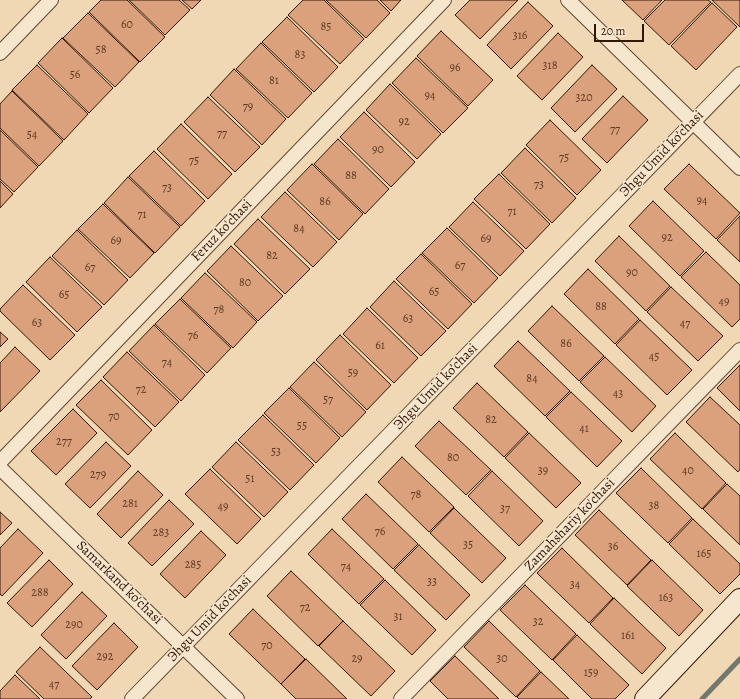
<!DOCTYPE html>
<html>
<head>
<meta charset="utf-8">
<style>
	body { margin:0 }
	#map { position:relative; width:740px; height:699px; overflow:hidden; background:#f1d8b4; font-family:Alegreya,serif }
	canvas { display:block }
	.scale { position:absolute; left:594px; top:24px; width:50px; height:18px; box-sizing:border-box; border:2px solid #321705; border-top:0; padding-left:5px; font-size:12px; line-height:14px; white-space:nowrap; color:#321705; -webkit-text-stroke:3px #f6e6ce; paint-order:stroke }
</style>
</head>
<body>
<div id="map">
<canvas width="740" height="699"></canvas>
<div class="scale">20 m</div>
</div>
<script>
const context = document.querySelector('canvas').getContext('2d');
context.lineJoin = 'round';
function shape(rows) {
  const path = new Path2D();
  for (const r of rows) {
    path.moveTo(r[0], r[1]);
    for (let i = 2; i < r.length; i += 2) path.lineTo(r[i], r[i + 1]);
  }
  return path;
}
function stroke(path, color, width, dash) {
  context.strokeStyle = color;
  context.lineWidth = width;
  context.lineCap = dash ? 'butt' : 'round';
  context.setLineDash(dash || []);
  context.stroke(path);
}
function fill(path, color) {
  context.fillStyle = color;
  context.fill(path, 'evenodd');
}
function label(font, color, halo, rows, align = 'center') {
  context.font = font + ' Alegreya,serif';
  context.lineWidth = 3;
  context.setLineDash([]);
  context.textBaseline = 'middle';
  context.strokeStyle = halo;
  context.fillStyle = color;
  for (const [text, x, y, turn = 0] of rows) {
    context.save();
    context.translate(x, y);
    context.rotate((+turn || 0) * Math.PI / 180);
    context.textAlign = isNaN(turn) ? turn : align;
    if (halo) context.strokeText(text, 0, 0);
    context.fillText(text, 0, 0);
    context.restore();
  }
}
stroke(shape([
	[702,699,740,659]
]), '#73786f', 5);
const building = shape([
	[101,0,127,0,165,37,140,62,89,12,101,0],
	[129,0,179,0,190,10,165,35,129,0],
	[182,0,201,0,192,9,182,0],
	[303,0,324,0,364,39,340,64,288,15,303,0],
	[326,0,377,0,390,13,366,38,326,0],
	[380,0,401,0,391,11,380,0],
	[470,0,518,0,480,39,455,15,470,0],
	[622,0,662,0,643,20,622,0],
	[665,0,708,0,711,2,669,45,644,21,665,0],
	[712,0,740,0,740,27,712,0],
	[528,2,553,26,511,69,487,45,528,2],
	[712,3,737,27,696,70,671,46,712,3],
	[88,13,139,62,115,87,63,38,88,13],
	[287,17,338,67,314,92,262,42,287,17],
	[441,31,493,80,468,106,417,56,441,31],
	[558,33,583,57,542,100,517,76,558,33],
	[62,38,113,88,89,113,38,63,62,38],
	[261,43,312,93,288,118,236,69,261,43],
	[416,58,468,108,443,133,392,83,416,58],
	[37,65,88,114,64,140,12,90,37,65],
	[592,65,617,89,575,132,551,108,592,65],
	[234,69,286,119,262,145,210,95,234,69],
	[390,84,441,134,417,159,366,110,390,84],
	[12,91,63,141,39,166,0,128,0,104,12,91],
	[623,96,648,120,607,163,582,139,623,96],
	[208,97,260,147,235,172,184,122,208,97],
	[364,112,415,162,391,187,340,137,364,112],
	[550,120,601,170,577,195,526,145,550,120],
	[181,124,232,174,208,199,157,149,181,124],
	[0,130,38,167,14,192,0,179,0,130],
	[338,139,389,189,365,214,314,164,338,139],
	[525,148,576,198,552,223,501,173,525,148],
	[154,151,205,201,181,226,129,176,154,151],
	[312,164,363,214,339,240,287,190,312,164],
	[689,164,740,213,716,239,664,189,689,164],
	[499,174,550,224,526,249,474,199,499,174],
	[128,177,180,227,155,253,104,203,128,177],
	[0,181,13,194,0,208,0,181],
	[285,192,337,242,313,267,261,217,285,192],
	[653,201,704,251,680,276,629,226,653,201],
	[473,202,524,251,500,276,449,227,473,202],
	[103,204,154,253,130,278,78,229,103,204],
	[740,216,740,262,717,240,740,216],
	[258,219,310,269,285,294,234,244,258,219],
	[447,228,498,278,474,303,422,253,447,228],
	[77,230,128,280,104,305,52,256,77,230],
	[619,236,670,286,646,311,595,261,619,236],
	[231,246,283,296,258,321,207,271,231,246],
	[706,252,740,285,740,319,732,327,681,277,706,252],
	[421,254,472,304,448,329,396,279,421,254],
	[50,257,102,307,77,332,26,282,50,257],
	[588,269,639,319,615,344,564,294,588,269],
	[205,273,257,322,233,348,181,298,205,273],
	[394,281,446,331,421,356,370,307,394,281],
	[23,285,75,335,50,360,0,311,0,309,23,285],
	[671,287,723,336,698,361,647,312,671,287],
	[180,299,231,348,207,373,155,324,180,299],
	[552,306,604,356,579,381,528,331,552,306],
	[367,308,418,358,394,383,343,334,367,308],
	[640,320,692,370,667,395,616,345,640,320],
	[154,325,205,375,181,401,129,351,154,325],
	[0,332,8,339,0,347,0,332],
	[340,335,391,385,367,410,316,360,340,335],
	[518,341,570,391,545,416,494,366,518,341],
	[15,347,40,371,0,412,0,363,15,347],
	[127,352,179,402,155,427,103,377,127,352],
	[605,357,656,406,632,432,580,382,605,357],
	[314,362,366,412,342,437,290,387,314,362],
	[740,365,740,411,717,388,740,365],
	[101,380,152,430,128,455,76,405,101,380],
	[477,383,528,432,504,457,453,408,477,383],
	[289,388,340,438,316,463,264,413,289,388],
	[571,392,622,441,597,467,546,417,571,392],
	[710,397,740,425,740,469,738,472,686,422,710,397],
	[73,409,97,433,56,475,31,451,73,409],
	[263,415,314,465,290,490,238,440,263,415],
	[439,421,491,470,466,495,415,446,439,421],
	[529,433,581,483,556,508,505,458,529,433],
	[675,433,726,483,702,509,650,459,675,433],
	[106,442,131,466,90,508,65,484,106,442],
	[236,442,288,492,264,517,212,467,236,442],
	[402,457,454,507,429,532,378,482,402,457],
	[641,468,692,518,668,543,616,493,641,468],
	[210,469,261,519,237,544,185,494,210,469],
	[138,471,163,495,121,538,97,514,138,471],
	[492,471,543,521,519,546,468,496,492,471],
	[727,484,740,496,740,545,703,509,727,484],
	[366,494,418,544,393,569,342,519,366,494],
	[169,500,194,524,152,566,128,543,169,500],
	[454,508,506,558,482,583,430,533,454,508],
	[599,510,651,560,627,585,575,535,599,510],
	[0,512,12,523,0,535,0,512],
	[693,519,740,564,740,574,720,594,669,544,693,519],
	[18,529,43,553,2,596,0,594,0,548,18,529],
	[332,529,384,579,359,604,308,554,332,529],
	[201,531,226,555,185,598,160,574,201,531],
	[419,545,470,595,446,620,394,570,419,545],
	[562,548,613,598,589,623,537,573,562,548],
	[49,560,73,584,32,627,7,603,49,560],
	[652,560,703,610,679,636,627,586,652,560],
	[291,571,343,621,318,646,267,596,291,571],
	[385,580,436,630,412,655,360,605,385,580],
	[525,585,576,634,552,660,500,610,525,585],
	[82,592,107,616,66,659,41,635,82,592],
	[614,598,666,648,642,674,590,624,614,598],
	[253,609,305,659,281,684,229,634,253,609],
	[343,621,395,671,371,696,319,646,343,621],
	[489,621,540,671,516,697,464,647,489,621],
	[114,623,138,647,97,690,72,666,114,623],
	[577,635,629,685,615,699,592,699,553,660,577,635],
	[40,647,92,697,90,699,44,699,16,672,40,647],
	[455,656,499,699,448,699,430,681,455,656],
	[306,659,347,699,296,699,281,684,306,659],
	[541,672,569,699,519,699,517,697,541,672],
	[15,675,40,699,0,699,0,691,15,675]
]);
fill(building, '#dba17c');
stroke(building, '#321705', 1);
const minor = shape([
	[568,0,740,168],
	[0,53,51,0],
	[0,462,444,0],
	[0,468,237,699],
	[132,699,740,74],
	[401,699,740,350]
]);
const secondary = shape([
	[645,699,740,599]
]);
stroke(minor, '#624731', 16);
stroke(secondary, '#321705', 22);
stroke(minor, '#f6e6ce', 14);
stroke(secondary, '#f6e6ce', 20);
label('12px', '#5c3a23', null, [
	["60",127,25],
	["85",326,27],
	["316",520,36],
	["58",101,50],
	["83",300,55],
	["318",550,66],
	["96",455,68],
	["56",75,75],
	["81",274,81],
	["94",430,96],
	["320",584,98],
	["79",248,107],
	["92",404,122],
	["77",615,130],
	["77",222,134],
	["54",32,135],
	["90",378,150],
	["75",564,158],
	["75",194,161],
	["88",351,176],
	["73",539,185],
	["73",167,188],
	["94",702,201],
	["86",325,202],
	["71",512,212],
	["71",142,215],
	["84",299,229],
	["92",667,238],
	["69",486,239],
	["69",116,241],
	["82",272,256],
	["67",460,266],
	["67",90,268],
	["90",632,273],
	["80",245,283],
	["65",434,292],
	["65",64,295],
	["49",724,302],
	["88",601,307],
	["78",219,310],
	["63",408,319],
	["63",37,323],
	["47",685,324],
	["76",193,336],
	["86",566,344],
	["61",380,346],
	["45",654,357],
	["74",167,363],
	["59",353,373],
	["84",532,379],
	["72",141,390],
	["43",618,394],
	["57",328,400],
	["70",114,417],
	["82",491,420],
	["55",302,426],
	["41",584,429],
	["277",64,442],
	["53",276,452],
	["80",453,458],
	["39",543,471],
	["40",688,471],
	["279",98,475],
	["51",250,479],
	["78",416,495],
	["281",130,504],
	["38",654,506],
	["49",223,507],
	["37",505,509],
	["76",380,532],
	["283",161,533],
	["35",468,545],
	["36",613,547],
	["165",704,554],
	["285",193,565],
	["74",346,567],
	["33",432,582],
	["34",575,585],
	["288",40,593],
	["163",666,598],
	["72",305,608],
	["31",398,617],
	["32",538,622],
	["290",74,625],
	["161",628,636],
	["70",267,646],
	["292",105,657],
	["29",357,659],
	["30",502,659],
	["159",591,673],
	["47",54,685]
]);
label('14px', '#321705', '#f6e6ce', [
	["Эhgu Umid ko’chasi",662,154,-46],
	["Feruz ko'chasi",222,231,-46],
	["Эhgu Umid ko’chasi",436,387,-46],
	["Zamahshariy ko'chasi",570,525,-46],
	["Samarkand ko'chasi",119,583,44],
	["Эhgu Umid ko’chasi",210,619,-46]
]);
</script>
</body>
</html>
